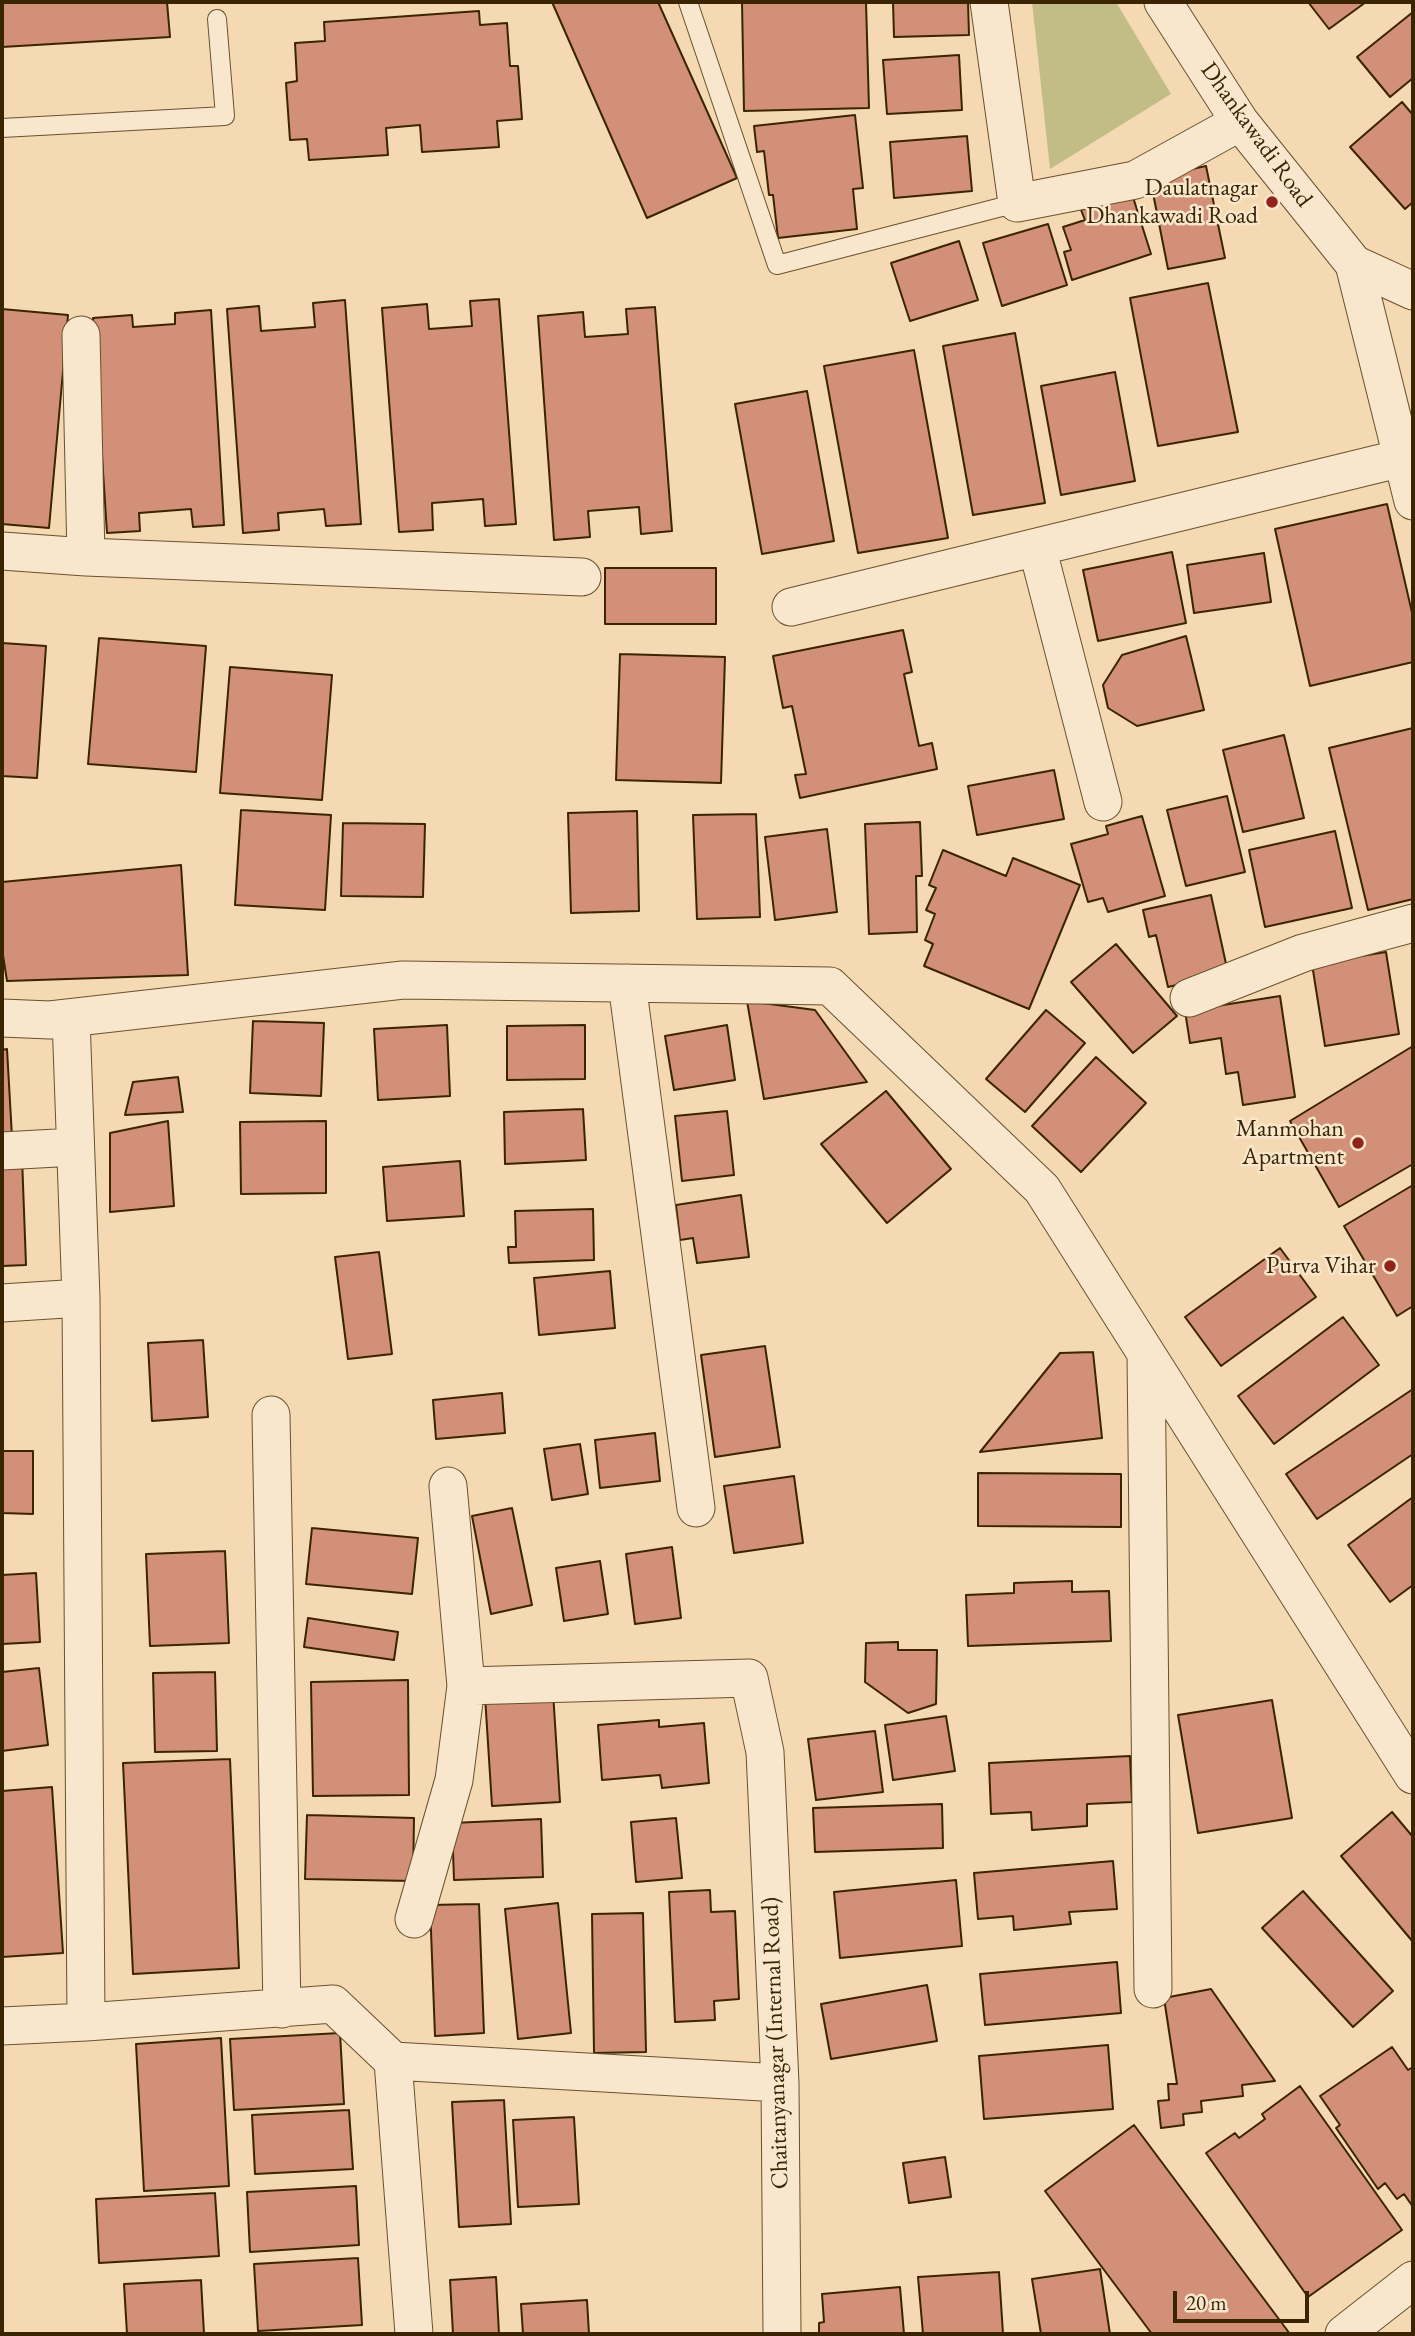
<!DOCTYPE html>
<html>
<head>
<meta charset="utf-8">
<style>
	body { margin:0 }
	#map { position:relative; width:1415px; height:2336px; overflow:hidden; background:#f4d9b2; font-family:"EB Garamond",serif }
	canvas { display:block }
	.frame { position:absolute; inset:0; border:4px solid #3a2401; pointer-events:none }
	.scale { position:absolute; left:1173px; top:2291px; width:136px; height:32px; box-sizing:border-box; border:4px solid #3a2401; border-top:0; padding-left:9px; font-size:21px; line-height:24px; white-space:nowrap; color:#3a2401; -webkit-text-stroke:5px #f8e6cd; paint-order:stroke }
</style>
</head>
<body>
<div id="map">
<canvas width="1415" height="2336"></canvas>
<div class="frame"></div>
<div class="scale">20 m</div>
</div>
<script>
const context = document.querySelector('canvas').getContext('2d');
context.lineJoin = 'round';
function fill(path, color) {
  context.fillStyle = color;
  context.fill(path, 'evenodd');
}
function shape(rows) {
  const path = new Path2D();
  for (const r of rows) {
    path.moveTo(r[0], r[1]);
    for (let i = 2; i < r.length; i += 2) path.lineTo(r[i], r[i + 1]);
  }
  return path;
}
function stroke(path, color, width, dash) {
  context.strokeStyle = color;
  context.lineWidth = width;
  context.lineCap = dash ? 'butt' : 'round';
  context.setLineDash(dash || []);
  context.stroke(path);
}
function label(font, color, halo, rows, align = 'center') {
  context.font = font + ' "EB Garamond",serif';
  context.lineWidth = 5;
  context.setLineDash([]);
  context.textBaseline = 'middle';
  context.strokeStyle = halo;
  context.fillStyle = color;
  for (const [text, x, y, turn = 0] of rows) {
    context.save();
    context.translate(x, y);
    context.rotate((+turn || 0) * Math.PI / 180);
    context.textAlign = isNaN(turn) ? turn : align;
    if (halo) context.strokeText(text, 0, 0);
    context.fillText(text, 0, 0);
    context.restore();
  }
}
fill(shape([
	[1032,2,1116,2,1171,94,1050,169]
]), '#c2bd87');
const building = shape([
	[2,2,167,2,170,37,2,47,2,2],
	[552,2,658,2,737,178,647,218,552,2],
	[742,2,866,2,869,108,744,111,742,2],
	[893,2,968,2,969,35,894,37,893,2],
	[1308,2,1366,2,1329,29,1308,2],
	[479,11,480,25,507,23,510,66,518,66,522,119,497,121,499,147,422,152,420,125,386,128,388,155,309,160,307,139,290,140,286,83,297,81,295,43,325,41,324,22,479,11],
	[1413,12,1413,78,1390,97,1357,57,1413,12],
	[959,55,962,110,887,114,883,60,959,55],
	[1402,102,1413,115,1413,202,1405,209,1350,147,1402,102],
	[855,115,863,188,853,189,857,229,778,238,773,195,769,195,764,151,757,152,754,126,855,115],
	[967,136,972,191,894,198,890,142,967,136],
	[1206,166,1225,258,1168,269,1150,178,1206,166],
	[1132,194,1151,254,1072,280,1064,252,1071,250,1063,227,1085,220,1081,210,1132,194],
	[1048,224,1067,285,1002,306,983,243,1048,224],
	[959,241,978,300,910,321,891,263,959,241],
	[1208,283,1238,432,1158,446,1130,298,1208,283],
	[499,299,516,524,485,526,483,499,432,503,433,530,399,532,382,308,427,304,429,329,472,326,470,301,499,299],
	[345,300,361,524,326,526,324,509,278,513,279,530,243,533,227,309,259,306,261,331,315,327,313,303,345,300],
	[655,307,672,531,641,534,639,507,588,511,590,537,554,540,538,316,583,312,585,337,628,334,626,309,655,307],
	[2,309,68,315,49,528,2,524,2,309],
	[211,310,224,525,193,527,191,509,139,513,140,531,107,533,93,318,132,315,133,327,175,324,175,313,211,310],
	[1015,333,1045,503,973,515,943,346,1015,333],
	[914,350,948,538,858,553,824,366,914,350],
	[1115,372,1135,481,1061,495,1041,386,1115,372],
	[807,391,834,541,762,554,735,404,807,391],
	[1387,504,1413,617,1413,662,1310,686,1275,529,1387,504],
	[1172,552,1186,623,1098,641,1083,570,1172,552],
	[1264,553,1271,602,1194,613,1187,565,1264,553],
	[605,568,716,568,716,624,605,624,605,568],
	[903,630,912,672,904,674,919,746,932,743,937,769,800,798,795,775,806,774,792,706,783,708,773,656,903,630],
	[1186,636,1204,710,1137,726,1108,708,1103,685,1122,655,1186,636],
	[99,638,206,646,196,772,88,764,99,638],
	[2,643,46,646,37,778,2,776,2,643],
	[620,654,725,657,721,783,616,780,620,654],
	[230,667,332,675,322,800,220,793,230,667],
	[1413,728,1413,899,1368,910,1329,748,1413,728],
	[1284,735,1304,818,1243,832,1223,750,1284,735],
	[1054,770,1064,819,977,835,968,786,1054,770],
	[1227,796,1245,872,1186,886,1167,810,1227,796],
	[241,810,331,815,325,910,235,905,241,810],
	[637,811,639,911,571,913,568,813,637,811],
	[756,814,760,917,697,919,693,815,756,814],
	[1142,816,1165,896,1108,912,1103,898,1088,902,1071,844,1108,834,1106,826,1142,816],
	[920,822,922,876,916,876,917,932,869,934,865,824,920,822],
	[343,823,425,824,423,897,341,896,343,823],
	[827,829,837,912,775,920,765,837,827,829],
	[1335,831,1352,908,1265,927,1249,850,1335,831],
	[943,850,1006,876,1013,858,1080,885,1029,1009,924,966,933,944,925,940,935,914,926,910,936,888,929,885,943,850],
	[181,865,188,975,7,981,2,949,2,882,181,865],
	[1211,895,1228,973,1168,987,1156,935,1149,937,1143,910,1211,895],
	[1116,944,1177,1016,1133,1053,1071,982,1116,944],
	[1386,952,1399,1034,1325,1046,1312,964,1386,952],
	[1280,996,1295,1097,1243,1105,1238,1072,1226,1074,1221,1038,1190,1043,1185,1011,1280,996],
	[747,1001,815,1010,867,1082,764,1099,747,1001],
	[1046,1010,1085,1043,1025,1112,986,1079,1046,1010],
	[253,1021,324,1023,321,1096,250,1093,253,1021],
	[447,1025,450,1096,378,1100,374,1029,447,1025],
	[585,1025,585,1079,507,1080,507,1026,585,1025],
	[727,1025,735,1080,674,1090,665,1036,727,1025],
	[1413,1046,1413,1164,1339,1207,1290,1121,1413,1046],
	[7,1049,12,1137,2,1137,2,1050,7,1049],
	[1096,1057,1146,1103,1081,1172,1032,1126,1096,1057],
	[178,1077,183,1112,125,1115,133,1082,178,1077],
	[886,1091,951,1169,887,1223,821,1144,886,1091],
	[583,1109,586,1160,505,1164,504,1112,583,1109],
	[727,1111,734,1175,682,1181,675,1116,727,1111],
	[168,1121,174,1206,110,1212,110,1133,168,1121],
	[326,1121,326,1193,241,1194,240,1122,326,1121],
	[22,1157,26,1265,2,1266,2,1158,22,1157],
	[460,1161,464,1216,387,1221,383,1167,460,1161],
	[1413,1185,1413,1306,1397,1316,1344,1226,1413,1185],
	[741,1195,749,1257,697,1263,693,1238,680,1240,676,1205,741,1195],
	[593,1209,594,1260,509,1263,508,1247,516,1247,515,1211,593,1209],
	[1280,1248,1316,1297,1221,1366,1185,1317,1280,1248],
	[379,1252,392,1354,348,1359,335,1257,379,1252],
	[610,1271,615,1328,539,1335,534,1278,610,1271],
	[1343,1317,1379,1365,1274,1444,1238,1396,1343,1317],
	[203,1340,208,1417,152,1421,148,1343,203,1340],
	[765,1346,780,1447,715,1457,701,1355,765,1346],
	[1093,1352,1102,1438,980,1452,1060,1353,1093,1352],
	[1413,1389,1413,1454,1317,1519,1286,1474,1413,1389],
	[502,1393,505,1433,436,1439,433,1400,502,1393],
	[655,1433,660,1481,600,1488,595,1440,655,1433],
	[580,1444,588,1494,552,1500,544,1449,580,1444],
	[2,1451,33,1451,33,1514,2,1513,2,1451],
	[978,1473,1121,1474,1121,1527,978,1526,978,1473],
	[794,1476,803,1543,734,1553,724,1486,794,1476],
	[1413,1497,1413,1585,1390,1602,1348,1545,1413,1497],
	[512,1508,532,1605,491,1614,472,1516,512,1508],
	[312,1528,418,1538,412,1594,306,1584,312,1528],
	[672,1547,681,1618,635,1624,626,1554,672,1547],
	[225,1551,229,1643,150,1646,146,1554,225,1551],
	[600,1561,608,1614,564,1621,556,1568,600,1561],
	[36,1573,40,1642,2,1644,2,1575,36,1573],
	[1072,1581,1072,1592,1109,1591,1111,1641,968,1646,966,1595,1014,1593,1014,1583,1072,1581],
	[308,1618,398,1632,394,1660,304,1647,308,1618],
	[898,1642,898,1650,937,1650,936,1704,908,1713,865,1682,866,1643,898,1642],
	[39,1668,48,1745,2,1751,2,1672,39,1668],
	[215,1672,217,1751,155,1752,153,1673,215,1672],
	[408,1680,409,1795,313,1796,311,1682,408,1680],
	[553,1692,560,1802,492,1806,485,1696,553,1692],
	[1272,1700,1292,1818,1198,1833,1178,1715,1272,1700],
	[946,1716,955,1771,893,1780,885,1725,946,1716],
	[659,1720,659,1727,704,1723,709,1783,662,1788,660,1775,602,1780,598,1725,659,1720],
	[875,1731,883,1792,816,1800,808,1739,875,1731],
	[1130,1756,1132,1802,1087,1804,1087,1826,1032,1830,1031,1812,991,1814,989,1763,1130,1756],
	[230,1759,239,1968,133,1974,123,1763,230,1759],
	[52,1787,63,1953,2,1957,2,1791,52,1787],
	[942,1804,943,1848,815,1852,813,1808,942,1804],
	[1392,1812,1413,1837,1413,1942,1341,1856,1392,1812],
	[307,1815,414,1818,413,1881,305,1879,307,1815],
	[676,1818,682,1878,636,1882,631,1822,676,1818],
	[541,1819,543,1877,454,1880,452,1823,541,1819],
	[1113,1861,1117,1909,1069,1912,1071,1924,1014,1930,1013,1916,978,1919,974,1873,1113,1861],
	[956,1880,962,1946,840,1958,834,1892,956,1880],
	[710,1890,711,1912,735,1911,739,1999,714,2001,715,2020,675,2022,669,1892,710,1890],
	[1303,1891,1393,1991,1353,2027,1262,1928,1303,1891],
	[558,1903,571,2033,518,2039,505,1909,558,1903],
	[479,1904,484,2033,435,2036,430,1905,479,1904],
	[643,1913,646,2052,594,2053,592,1914,643,1913],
	[1117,1962,1121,2013,985,2025,980,1974,1117,1962],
	[927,1985,937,2041,831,2059,821,2004,927,1985],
	[1211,1989,1275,2081,1242,2085,1243,2096,1201,2101,1202,2112,1183,2114,1184,2125,1161,2128,1158,2101,1169,2100,1168,2084,1177,2084,1164,1998,1211,1989],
	[340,2033,344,2104,234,2110,230,2039,340,2033],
	[221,2038,229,2186,144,2191,136,2044,221,2038],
	[1108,2045,1113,2109,984,2119,979,2056,1108,2045],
	[1392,2047,1408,2070,1413,2067,1413,2207,1404,2194,1397,2199,1385,2183,1378,2189,1336,2128,1340,2125,1320,2096,1392,2047],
	[1300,2086,1402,2230,1308,2297,1206,2153,1235,2133,1239,2138,1265,2119,1262,2114,1300,2086],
	[504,2100,511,2224,459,2227,452,2102,504,2100],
	[349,2110,353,2169,255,2174,252,2115,349,2110],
	[574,2117,579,2204,518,2207,513,2120,574,2117],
	[1134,2125,1290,2334,1152,2334,1045,2191,1134,2125],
	[945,2157,951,2197,909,2203,903,2163,945,2157],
	[356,2186,359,2245,250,2252,247,2192,356,2186],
	[215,2193,219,2256,99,2263,96,2199,215,2193],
	[358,2258,362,2325,258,2331,254,2264,358,2258],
	[1100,2269,1110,2334,1041,2334,1032,2279,1100,2269],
	[999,2272,1003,2334,923,2334,918,2277,999,2272],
	[496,2277,499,2334,453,2334,450,2280,496,2277],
	[201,2280,204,2334,127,2334,124,2284,201,2280],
	[900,2287,904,2334,819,2334,819,2323,824,2322,822,2294,900,2287],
	[587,2300,589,2334,523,2334,521,2304,587,2300]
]);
fill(building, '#d39078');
stroke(building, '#3a2401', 2);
const lane = shape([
	[688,2,777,265,1017,203],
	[2,128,225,116,217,19]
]);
const street = shape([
	[989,2,1017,203,1135,180,1240,122],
	[1163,2,1240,122,1354,264,1413,501],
	[1354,264,1413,291],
	[81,335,86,557],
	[1037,547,1103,802],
	[2,551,86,557,582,577],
	[791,607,1402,458],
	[627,983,696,1508],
	[1189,998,1303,953,1413,923],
	[2,1018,50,1020,403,980,830,986,1042,1189,1413,1775],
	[71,1018,81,1298,86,2022],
	[2,1151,75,1147],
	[2,1303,81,1298],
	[1146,1354,1153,1989],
	[271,1415,282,2009],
	[448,1486,466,1686,749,1678,765,1752,780,2083,782,2334],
	[414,1919,454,1780,466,1686],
	[2,2026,86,2022,333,2004,393,2061,780,2083],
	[393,2061,414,2334],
	[1344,2334,1413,2280]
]);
stroke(lane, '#68512d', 20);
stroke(street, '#68512d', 39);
stroke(lane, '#f8e6cd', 18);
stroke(street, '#f8e6cd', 37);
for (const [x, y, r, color] of [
	[1272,202,7,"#8f2418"],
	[1358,1143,7,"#8f2418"],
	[1390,1266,7,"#8f2418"]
]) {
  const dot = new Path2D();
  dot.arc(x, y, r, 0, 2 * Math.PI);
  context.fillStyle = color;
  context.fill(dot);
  stroke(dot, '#f8e6cd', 2.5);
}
label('24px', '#3a2401', '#f8e6cd', [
	["Dhankawadi Road",1256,135,54],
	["Chaitanyanagar (Internal Road)",776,2043,-92]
]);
label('24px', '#3a2401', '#f8e6cd', [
	["Daulatnagar",1258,188],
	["Dhankawadi Road",1258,216],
	["Manmohan",1344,1129],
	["Apartment",1344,1157],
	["Purva Vihar",1376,1266]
], 'right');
</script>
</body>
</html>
